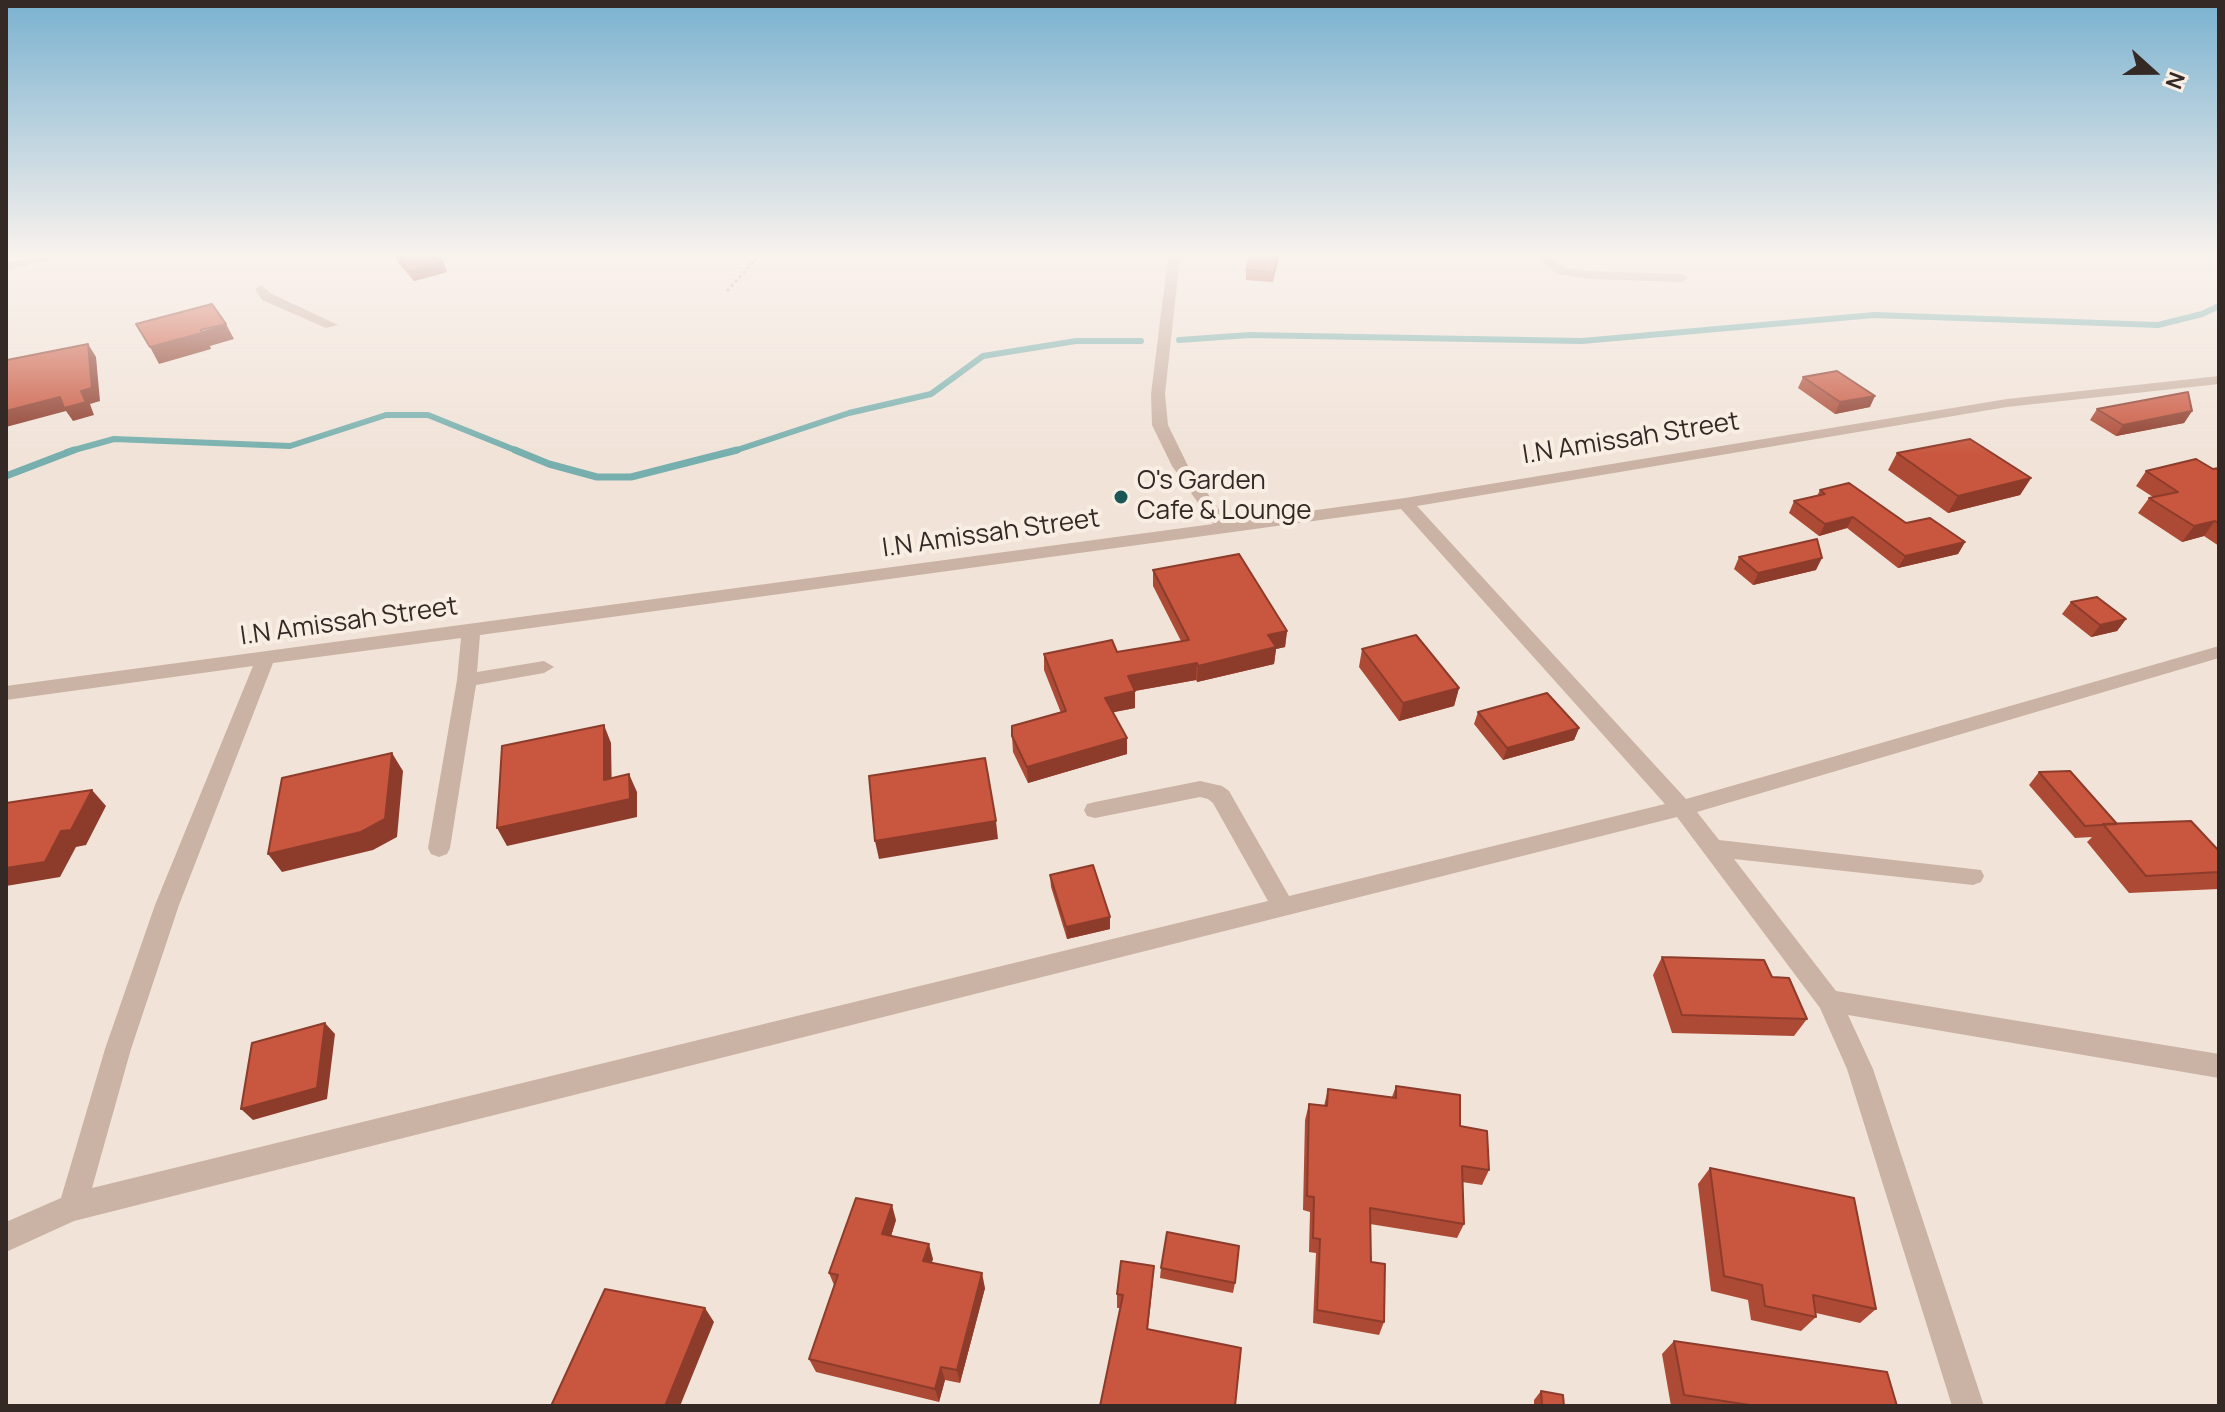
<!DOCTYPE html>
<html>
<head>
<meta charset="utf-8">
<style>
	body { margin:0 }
	#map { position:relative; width:2225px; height:1412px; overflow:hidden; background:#f1e3d8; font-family:Manrope,sans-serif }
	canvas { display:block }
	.frame { position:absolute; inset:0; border:8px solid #352926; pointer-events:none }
	.north { position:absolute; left:2113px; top:32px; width:80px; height:80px; -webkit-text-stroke:6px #f9eee4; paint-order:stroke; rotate:111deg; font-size:22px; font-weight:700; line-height:32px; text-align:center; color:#352926 }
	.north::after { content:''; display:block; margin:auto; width:28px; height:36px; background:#352926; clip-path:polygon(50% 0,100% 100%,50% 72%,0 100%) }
</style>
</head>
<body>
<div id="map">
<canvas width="2225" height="1412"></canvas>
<div class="frame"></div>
<div class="north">N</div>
</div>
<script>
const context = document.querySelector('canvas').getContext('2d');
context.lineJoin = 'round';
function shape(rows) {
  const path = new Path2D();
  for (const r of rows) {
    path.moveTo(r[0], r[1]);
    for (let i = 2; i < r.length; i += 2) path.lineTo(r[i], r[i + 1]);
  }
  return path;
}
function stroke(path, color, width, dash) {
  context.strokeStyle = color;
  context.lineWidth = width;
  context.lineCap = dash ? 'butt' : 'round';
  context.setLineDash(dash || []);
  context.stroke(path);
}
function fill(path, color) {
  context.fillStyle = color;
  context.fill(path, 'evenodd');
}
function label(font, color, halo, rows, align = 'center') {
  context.font = font + ' Manrope,sans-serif';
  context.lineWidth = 8;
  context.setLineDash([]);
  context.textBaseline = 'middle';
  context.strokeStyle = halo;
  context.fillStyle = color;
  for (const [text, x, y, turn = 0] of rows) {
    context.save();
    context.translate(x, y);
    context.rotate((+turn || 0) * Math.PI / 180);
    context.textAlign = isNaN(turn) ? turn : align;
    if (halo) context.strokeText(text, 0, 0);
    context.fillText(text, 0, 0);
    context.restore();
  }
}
stroke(shape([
	[1179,340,1249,335,1582,341,1874,315,2158,325,2202,314,2219,306],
	[67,452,114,439,290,446,386,415,428,415,520,452],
	[731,452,849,413,931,394,983,356,1076,341,1141,341]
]), '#76afad', 6);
stroke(shape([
	[515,450,549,464,597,477,631,477,737,450],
	[6,476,74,450]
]), '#76afad', 7);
stroke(shape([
	[727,291,758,257]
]), '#b59c8e', 3, [3, 3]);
fill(shape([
	[36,257,59,257,6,271,6,263,36,257],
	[1168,257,1180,257,1165,394,1168,425,1188,466,1228,522,1405,498,2007,399,2219,376,2219,384,2007,407,1417,506,1686,799,2219,646,2219,658,1697,812,1719,840,1981,870,1984,876,1981,882,1973,885,1734,859,1836,991,2219,1054,2219,1078,1848,1015,1873,1069,1984,1406,1952,1406,1847,1069,1820,1008,1677,817,74,1221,6,1252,6,1222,61,1198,105,1049,155,905,253,666,6,700,6,686,1213,524,1172,466,1152,425,1151,394,1168,257],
	[1401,509,1665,804,1289,896,1229,791,1222,786,1200,781,1095,802,1087,804,1084,810,1087,816,1095,818,1200,797,1208,799,1213,803,1268,901,92,1188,131,1049,179,905,273,663,461,638,457,680,428,848,431,854,439,857,447,854,450,848,476,685,544,673,554,667,544,661,477,672,480,635,1401,509],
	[1536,257,1550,257,1565,268,1589,271,1682,274,1688,278,1682,282,1589,279,1557,274,1536,257],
	[261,285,272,294,338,325,326,328,262,300,255,289,261,285]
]), '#cab2a4');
fill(shape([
	[396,257,438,257,443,262,447,272,414,281,399,264],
	[1279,257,1273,282,1246,280,1246,270],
	[1803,377,1870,407,1835,414,1798,388],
	[2097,409,2192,411,2184,423,2116,436,2090,420],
	[1897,453,2031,478,2020,495,1948,513,1888,470],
	[2219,468,2219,546,2204,536,2182,542,2138,513,2149,498,2153,497,2136,486,2146,471],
	[1820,490,1906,523,1965,542,1958,554,1898,568,1847,528,1819,536,1789,513,1794,501,1817,496],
	[1739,557,1816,570,1753,585,1734,569],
	[1153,570,1287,631,1285,647,1276,649,1274,664,1197,682,1196,680,1135,691,1135,708,1113,712,1127,738,1127,754,1028,783,1013,752,1012,736,1061,713,1044,670,1044,654,1117,652,1181,641,1153,586],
	[2071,602,2126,619,2117,631,2091,637,2062,614],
	[1362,649,1459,688,1454,706,1399,721,1359,667],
	[1478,712,1579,728,1574,740,1503,760,1474,724],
	[2039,772,2117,824,2219,851,2219,889,2129,893,2087,842,2092,837,2075,838,2029,785],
	[1050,875,1110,917,1110,929,1067,939,1051,887],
	[1662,957,1772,977,1807,1019,1794,1036,1672,1033,1653,975],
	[1396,1086,1460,1126,1489,1170,1482,1185,1462,1182,1464,1224,1457,1238,1370,1224,1371,1262,1384,1322,1379,1335,1313,1323,1316,1253,1309,1252,1310,1212,1303,1210,1305,1120,1309,1104,1324,1106,1328,1089,1392,1097],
	[1710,1168,1876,1309,1860,1323,1816,1313,1816,1317,1801,1331,1751,1320,1748,1300,1711,1291,1698,1184],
	[896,1220,891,1236,933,1259,931,1263,985,1288,960,1383,945,1380,939,1402,816,1372,809,1359,834,1285,829,1273],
	[1161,1268,1235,1283,1233,1293,1160,1278],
	[1153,1280,1148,1329,1120,1308,1117,1308,1117,1294],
	[1674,1341,1897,1406,1671,1406,1662,1354],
	[1541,1391,1564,1406,1534,1406,1534,1400]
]), '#ad4a35');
fill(shape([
	[443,262,447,272,414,281,410,271],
	[226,324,234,339,210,346,211,349,159,364,150,347],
	[88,344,96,357,100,401,90,404,94,415,73,421,66,411,6,427,6,411],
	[1875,396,1870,407,1835,414,1840,402],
	[2192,411,2184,423,2116,436,2123,425],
	[2031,478,2020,495,1948,513,1958,496],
	[1853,517,1847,528,1819,536,1825,524],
	[2215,521,2204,536,2182,542,2194,526],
	[1965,542,1958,554,1898,568,1905,556],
	[1822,558,1816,570,1753,585,1758,573],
	[2126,619,2117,631,2091,637,2100,625],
	[1287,631,1285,647,1276,649,1274,664,1197,682,1198,666,1268,635],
	[1197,663,1196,680,1128,692,1128,676],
	[1459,688,1454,706,1399,721,1403,703],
	[1135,691,1135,708,1105,714,1105,698],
	[604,725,611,743,612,798,604,780],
	[1579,728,1574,740,1503,760,1507,748],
	[1127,738,1127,754,1028,783,1027,767],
	[392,753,403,771,397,837,373,850,282,872,268,854],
	[629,774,637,792,637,817,507,846,497,828],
	[92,790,106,806,86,845,76,847,60,877,6,886,6,868,61,831],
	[996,821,998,839,879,859,875,841],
	[1110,917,1110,929,1067,939,1066,927],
	[325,1023,335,1034,327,1099,253,1120,241,1109],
	[892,1205,896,1220,887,1249,882,1234],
	[929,1244,933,1259,927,1276,923,1261],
	[982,1273,985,1288,960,1383,957,1370],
	[705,1308,714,1322,680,1406,665,1406],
	[941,1367,945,1380,939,1402,935,1389]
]), '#8d3c2b');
const building = shape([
	[397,257,438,257,443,262,410,271,397,257],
	[1250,257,1278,257,1274,272,1246,270,1250,257],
	[212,304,226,324,201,330,202,333,150,347,136,324,212,304],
	[88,344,92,388,81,391,86,402,64,408,60,397,6,411,6,356,7,360,88,344],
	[1837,371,1875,396,1840,402,1803,377,1837,371],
	[2188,392,2192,411,2123,425,2097,409,2188,392],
	[1970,439,2031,478,1958,496,1897,453,1970,439],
	[2196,459,2213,469,2219,468,2219,524,2215,521,2194,526,2149,498,2178,492,2146,471,2196,459],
	[1849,483,1906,523,1930,518,1965,542,1905,556,1853,517,1825,524,1794,501,1825,494,1820,490,1849,483],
	[1817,539,1822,558,1758,573,1739,557,1817,539],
	[1239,554,1287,631,1268,635,1276,647,1198,666,1197,663,1128,676,1135,691,1105,698,1127,738,1027,767,1012,736,1012,726,1066,711,1044,654,1112,640,1117,652,1189,640,1153,570,1239,554],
	[2097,597,2126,619,2100,625,2071,602,2097,597],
	[1416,635,1459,688,1403,703,1362,649,1416,635],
	[1547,693,1579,728,1507,748,1478,712,1547,693],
	[604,725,604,780,629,774,630,799,497,828,502,746,604,725],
	[392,753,385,819,361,832,268,854,282,778,392,753],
	[985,758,996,821,875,841,869,776,985,758],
	[2070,771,2117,824,2085,826,2039,772,2070,771],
	[92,790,71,830,61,831,45,862,6,868,6,803,92,790],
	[2191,821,2219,851,2219,872,2146,876,2103,824,2191,821],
	[1093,865,1110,917,1066,927,1050,875,1093,865],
	[1662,957,1764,960,1772,977,1789,978,1807,1019,1682,1015,1662,957],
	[325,1023,317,1088,241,1109,252,1043,325,1023],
	[1396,1086,1460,1095,1460,1126,1487,1131,1489,1170,1462,1166,1464,1224,1370,1208,1371,1262,1385,1264,1384,1322,1317,1310,1320,1239,1313,1238,1314,1197,1307,1196,1309,1104,1327,1106,1328,1089,1396,1098,1396,1086],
	[1710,1168,1854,1198,1876,1309,1813,1295,1816,1317,1765,1306,1762,1285,1724,1276,1710,1168],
	[856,1198,892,1205,882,1234,929,1244,923,1261,982,1273,957,1370,941,1367,935,1389,809,1359,838,1275,829,1273,856,1198],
	[1167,1232,1239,1246,1235,1283,1161,1268,1167,1232],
	[1121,1261,1154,1266,1147,1329,1241,1348,1235,1406,1100,1406,1123,1295,1117,1294,1121,1261],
	[605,1289,705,1308,665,1406,551,1406,605,1289],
	[1674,1341,1887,1372,1897,1406,1756,1406,1684,1395,1674,1341],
	[1541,1391,1563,1395,1564,1406,1542,1406,1541,1391]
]);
fill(building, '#c9563e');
stroke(building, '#8d3c2b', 2);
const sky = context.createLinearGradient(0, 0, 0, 455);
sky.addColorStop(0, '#7ab2d0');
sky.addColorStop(0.56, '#f9f2ed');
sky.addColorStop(1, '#f9f2ed00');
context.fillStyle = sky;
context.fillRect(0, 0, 2225, 455);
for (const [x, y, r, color] of [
	[1121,497,8,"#1b5756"]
]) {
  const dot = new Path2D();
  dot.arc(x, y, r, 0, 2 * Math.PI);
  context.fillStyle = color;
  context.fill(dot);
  stroke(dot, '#f9eee4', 3);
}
label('26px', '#352926', '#f9eee4', [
	["I.N Amissah Street",1631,439,-9],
	["I.N Amissah Street",991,534,-8],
	["I.N Amissah Street",349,622,-8]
]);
label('26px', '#352926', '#f9eee4', [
	["O's Garden",1137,482],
	["Cafe & Lounge",1137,512]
], 'left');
</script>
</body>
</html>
